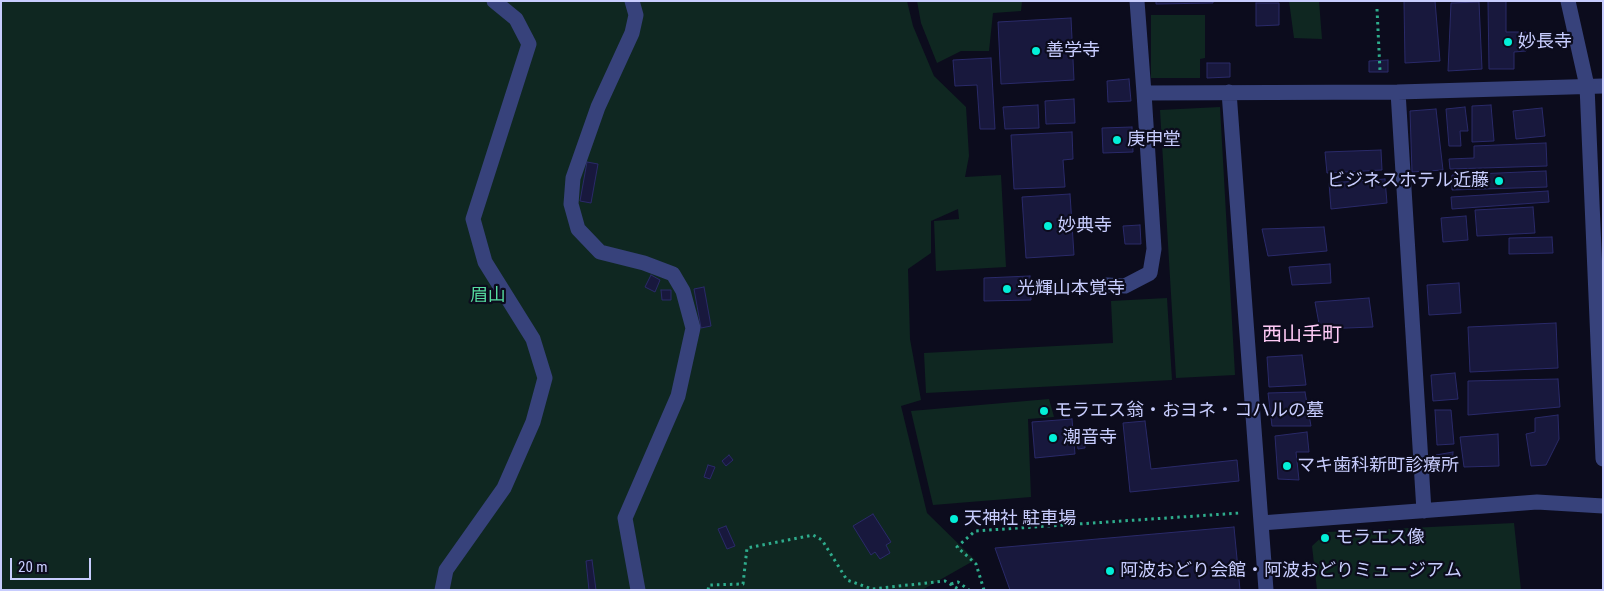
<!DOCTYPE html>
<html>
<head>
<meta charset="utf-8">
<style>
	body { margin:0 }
	#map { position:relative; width:1604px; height:591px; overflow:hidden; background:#0c0c1d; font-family:"Roboto Condensed",sans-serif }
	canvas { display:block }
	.frame { position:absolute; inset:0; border:2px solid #c8cdfe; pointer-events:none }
	.scale { position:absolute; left:10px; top:558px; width:81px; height:22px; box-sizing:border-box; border:2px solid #c8cdfe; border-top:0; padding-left:6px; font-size:15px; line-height:18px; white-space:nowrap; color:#c8cdfe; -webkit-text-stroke:4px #0c0c1d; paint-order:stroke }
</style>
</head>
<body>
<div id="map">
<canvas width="1604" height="591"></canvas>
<div class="frame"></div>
<div class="scale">20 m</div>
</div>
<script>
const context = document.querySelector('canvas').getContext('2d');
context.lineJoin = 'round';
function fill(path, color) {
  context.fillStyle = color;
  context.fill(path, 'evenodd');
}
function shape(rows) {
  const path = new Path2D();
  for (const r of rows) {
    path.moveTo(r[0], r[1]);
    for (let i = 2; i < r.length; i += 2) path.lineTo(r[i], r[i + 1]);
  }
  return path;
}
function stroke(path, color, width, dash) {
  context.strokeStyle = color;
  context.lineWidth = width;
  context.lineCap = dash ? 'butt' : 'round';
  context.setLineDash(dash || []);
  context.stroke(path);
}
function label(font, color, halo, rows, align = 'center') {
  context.font = font + ' "Roboto Condensed","Noto Sans JP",sans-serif';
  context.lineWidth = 4.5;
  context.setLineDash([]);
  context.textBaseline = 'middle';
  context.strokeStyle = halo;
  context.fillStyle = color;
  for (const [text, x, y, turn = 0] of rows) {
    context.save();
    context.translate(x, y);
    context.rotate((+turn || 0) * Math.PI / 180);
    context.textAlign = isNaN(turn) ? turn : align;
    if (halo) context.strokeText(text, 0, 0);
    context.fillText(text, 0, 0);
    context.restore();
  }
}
fill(shape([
	[1,1,907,1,913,26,934,76,966,107,969,156,965,177,1001,175,1006,267,936,271,934,221,959,219,958,209,931,221,931,253,908,269,910,339,921,400,901,406,927,513,975,560,922,590,1,590],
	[917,1,1022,1,1021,11,993,13,989,51,961,51,937,63,921,23],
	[1289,1,1319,1,1322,39,1294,38],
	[1151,15,1205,15,1205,58,1200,59,1200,78,1151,78],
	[1220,107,1235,375,1176,378,1160,110],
	[1167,298,1172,380,926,393,924,353,1113,343,1111,301],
	[1049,399,1054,417,1028,419,1031,497,933,505,911,411],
	[1514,523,1521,590,1317,590,1312,546,1327,532]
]), '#0f2721');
const building = shape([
	[1156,1,1213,1,1213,3,1156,4,1156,1],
	[1404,1,1435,1,1440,61,1405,63,1404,1],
	[1488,1,1506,1,1506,32,1526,32,1526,51,1514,52,1514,69,1489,69,1488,1],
	[1479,2,1482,69,1448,71,1451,3,1479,2],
	[1256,3,1279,3,1279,25,1256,26,1256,3],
	[1071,18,1074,80,1001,84,998,22,1071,18],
	[991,58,995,129,980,129,977,85,955,86,953,60,991,58],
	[1388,60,1388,72,1369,72,1369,61,1388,60],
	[1207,63,1230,63,1230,77,1207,78,1207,63],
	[1129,79,1131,101,1108,102,1107,81,1129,79],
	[1074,99,1075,123,1046,124,1045,101,1074,99],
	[1038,105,1039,128,1005,129,1003,107,1038,105],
	[1491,105,1494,141,1472,142,1472,106,1491,105],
	[1465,107,1468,131,1460,131,1461,146,1449,146,1446,109,1465,107],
	[1542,108,1545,136,1516,139,1513,111,1542,108],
	[1436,109,1443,170,1412,172,1410,111,1436,109],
	[1132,127,1133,152,1103,153,1102,128,1132,127],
	[1072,132,1073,159,1063,160,1065,187,1014,189,1011,135,1072,132],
	[1546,143,1547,166,1450,169,1449,159,1474,158,1474,146,1546,143],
	[1381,150,1382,170,1327,173,1325,152,1381,150],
	[587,162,598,164,591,203,580,201,587,162],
	[1546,171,1547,187,1452,190,1452,175,1546,171],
	[1385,179,1387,203,1331,209,1329,183,1385,179],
	[1548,191,1549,202,1452,209,1451,197,1548,191],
	[1070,194,1074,255,1026,258,1022,197,1070,194],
	[1533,207,1535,233,1477,236,1475,210,1533,207],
	[1466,216,1468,240,1443,242,1441,218,1466,216],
	[1140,225,1141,244,1125,244,1123,226,1140,225],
	[1324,227,1327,251,1268,256,1262,229,1324,227],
	[1552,237,1553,253,1509,254,1509,238,1552,237],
	[1330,264,1331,283,1292,285,1289,267,1330,264],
	[651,275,660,280,655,292,645,287,651,275],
	[1030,276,1031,300,984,301,984,278,1030,276],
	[1459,283,1461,313,1429,315,1427,285,1459,283],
	[704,287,711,326,701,328,694,289,704,287],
	[661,290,671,290,671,300,662,300,661,290],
	[1369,298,1373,327,1320,329,1315,302,1369,298],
	[1556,323,1558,368,1470,372,1468,327,1556,323],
	[1302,355,1306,385,1269,387,1267,357,1302,355],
	[1455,373,1458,399,1433,401,1431,375,1455,373],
	[1558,379,1560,407,1468,415,1468,381,1558,379],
	[1305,392,1311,426,1272,426,1268,393,1305,392],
	[1435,410,1451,410,1454,444,1437,445,1435,410],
	[1558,415,1559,439,1546,465,1531,466,1526,434,1535,432,1535,418,1558,415],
	[1072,419,1075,454,1035,458,1032,422,1072,419],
	[1145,421,1151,469,1237,460,1239,481,1130,492,1123,423,1145,421],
	[1076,432,1084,432,1085,448,1078,449,1076,432],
	[1307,432,1309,452,1296,452,1299,480,1278,479,1275,436,1307,432],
	[1498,434,1499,466,1464,467,1460,437,1498,434],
	[1453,452,1452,467,1445,470,1438,468,1436,455,1453,452],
	[729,455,733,460,726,466,722,461,729,455],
	[708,465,715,467,710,479,704,477,708,465],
	[873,514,891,542,886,545,890,553,880,559,875,552,871,555,853,526,873,514],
	[726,526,735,546,727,549,718,529,726,526],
	[1234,527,1240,590,1010,590,995,548,1234,527],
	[592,560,596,590,589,590,586,561,592,560]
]);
fill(building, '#18183d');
stroke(building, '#2a2a69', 1);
stroke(shape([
	[1377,9,1380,71],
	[951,584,958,582,969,590],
	[708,590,709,585,743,584,747,548,813,535,822,540,847,580,872,589,945,581,960,590],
	[984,590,976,564,957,547,975,531,1240,513]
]), '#2eac8c', 3, [2.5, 4]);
stroke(shape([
	[632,1,636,15,632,33,598,107,573,178,571,204,578,229,600,252,644,263,673,274,683,291,693,328,678,396,625,518,638,590],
	[1137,1,1144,93,1398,92,1603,86],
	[1568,1,1587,86,1603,459],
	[1229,92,1261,523],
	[1398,92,1424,511],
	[1107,285,1125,286,1150,273,1154,249,1144,93],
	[442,590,446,570,504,488,533,422,545,378,533,339,485,262,473,219,529,44,516,19,494,1],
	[1266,590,1261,523,1537,502,1603,506]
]), '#37427b', 15);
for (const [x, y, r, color] of [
	[1508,42,5,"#03efd8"],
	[1036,51,5,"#03efd8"],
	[1117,140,5,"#03efd8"],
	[1499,181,5,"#03efd8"],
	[1048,226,5,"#03efd8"],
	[1007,289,5,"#03efd8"],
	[1044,411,5,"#03efd8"],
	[1053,438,5,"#03efd8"],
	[1287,466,5,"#03efd8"],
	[954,519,5,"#03efd8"],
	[1325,538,5,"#03efd8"],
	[1110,571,5,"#03efd8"]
]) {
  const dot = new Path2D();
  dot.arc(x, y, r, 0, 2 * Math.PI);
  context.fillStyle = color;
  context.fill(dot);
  stroke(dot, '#0c0c1d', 2);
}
label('18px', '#c8cdfe', '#0c0c1d', [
	["妙長寺",1518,42],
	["善学寺",1046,51],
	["庚申堂",1127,140],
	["ビジネスホテル近藤",1489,181,"right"],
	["妙典寺",1058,226],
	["光輝山本覚寺",1017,289],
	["モラエス翁・おヨネ・コハルの墓",1054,411],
	["潮音寺",1063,438],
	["マキ歯科新町診療所",1297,466],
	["天神社 駐車場",964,519],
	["モラエス像",1335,538],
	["阿波おどり会館・阿波おどりミュージアム",1120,571]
], 'left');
label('18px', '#56dca0', '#0c0c1d', [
	["眉山",488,296]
]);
label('20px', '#fecaf6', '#0c0c1d', [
	["西山手町",1302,336]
]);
</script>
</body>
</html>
